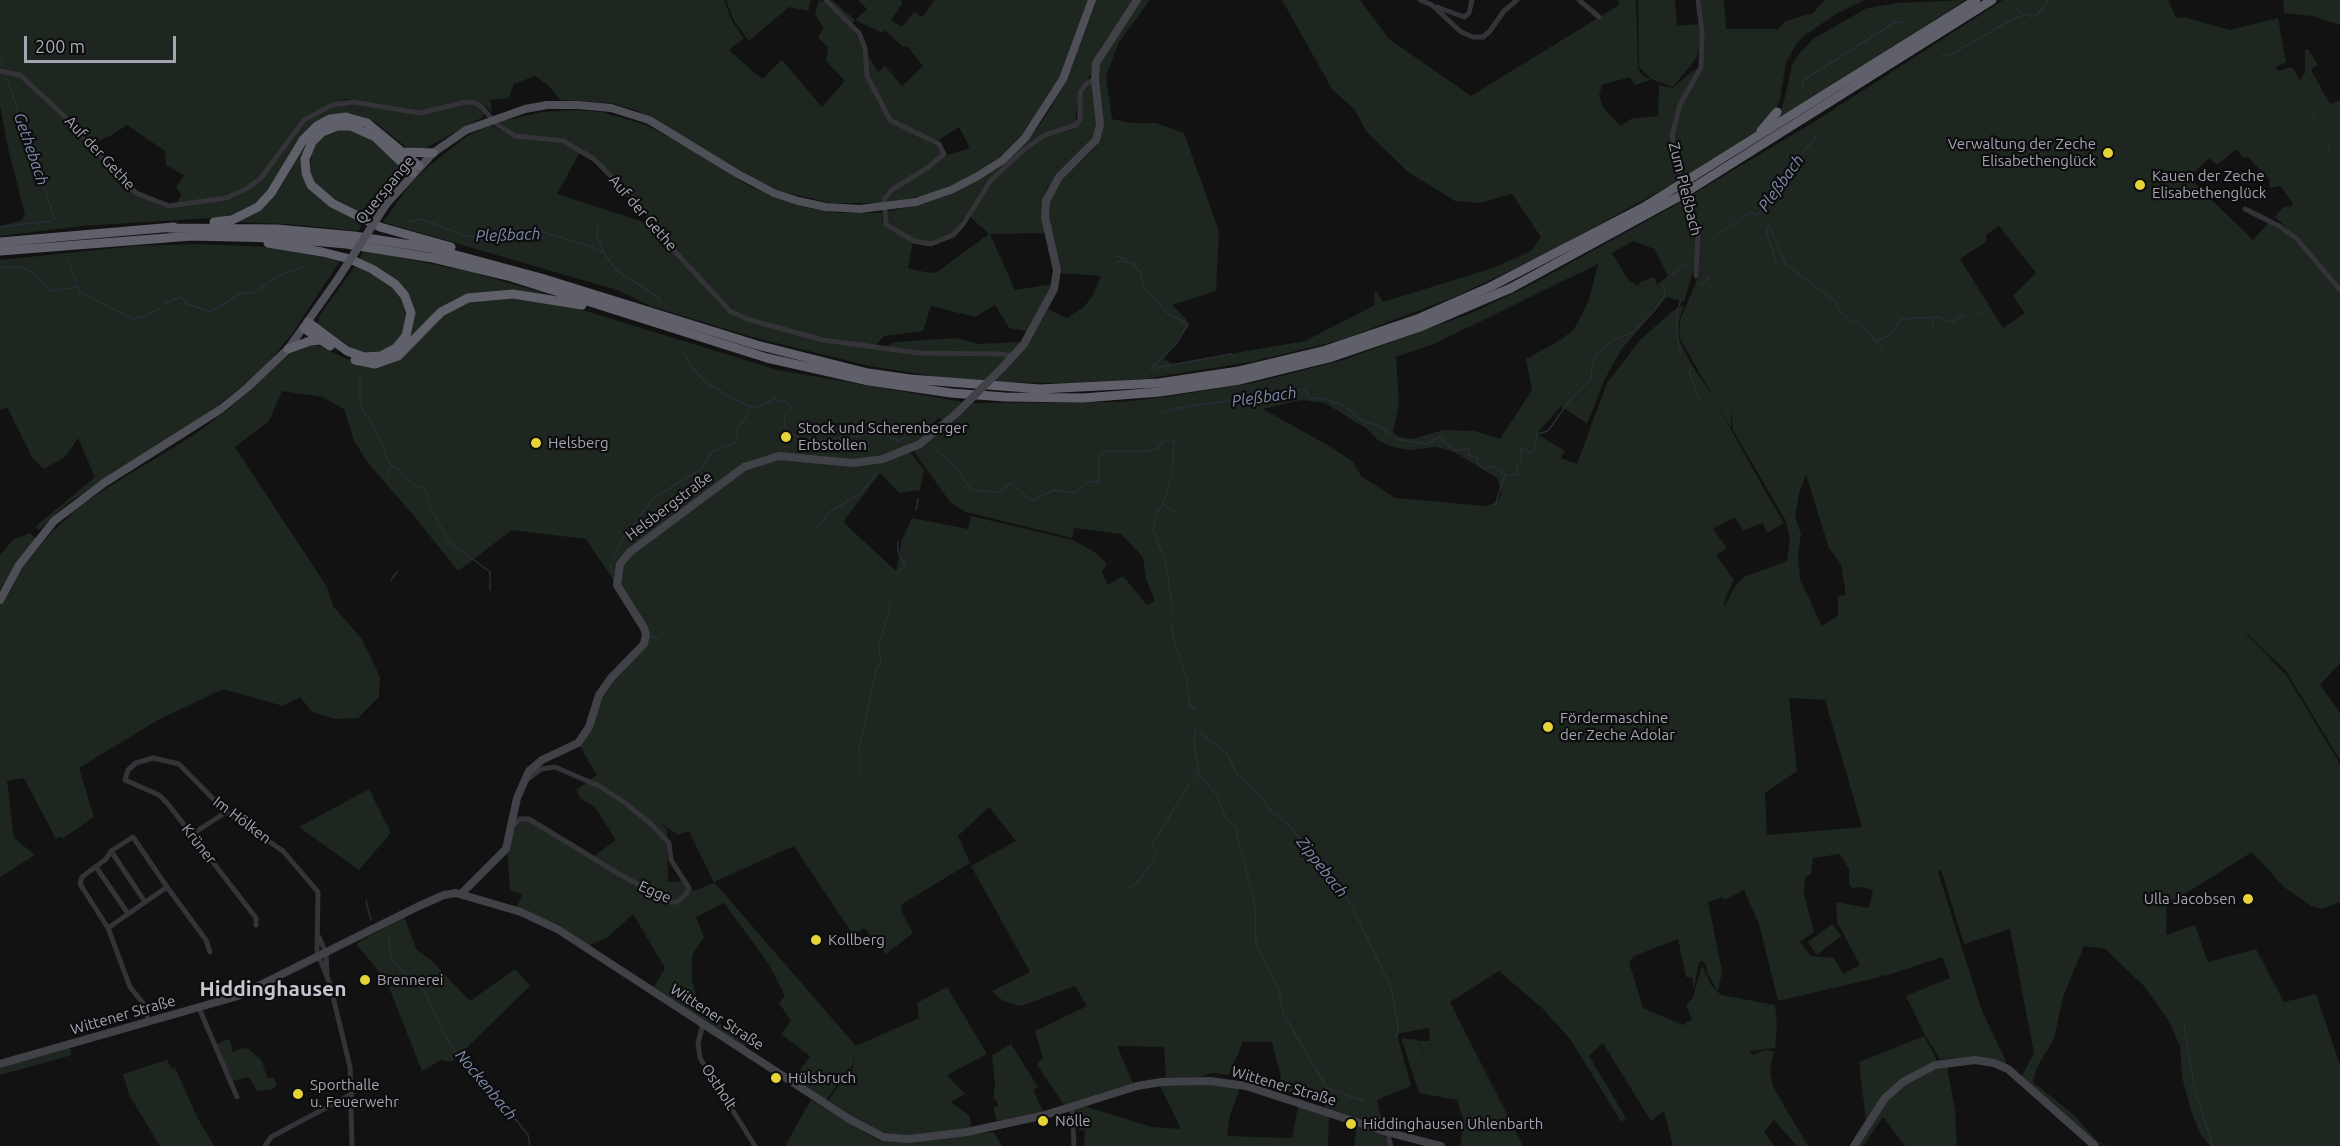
<!DOCTYPE html>
<html>
<head>
<meta charset="utf-8">
<style>
	body { margin:0 }
	#map { position:relative; width:2340px; height:1146px; overflow:hidden; background:#121213; font-family:Ubuntu,sans-serif }
	canvas { display:block }
	.scale { position:absolute; left:24px; top:36px; width:152px; height:27px; box-sizing:border-box; border:3px solid #a4a5b3; border-top:0; padding-left:8px; font-size:18px; line-height:21px; white-space:nowrap; color:#a4a5b3; -webkit-text-stroke:4px #0d0d0e; paint-order:stroke }
</style>
</head>
<body>
<div id="map">
<canvas width="2340" height="1146"></canvas>
<div class="scale">200 m</div>
</div>
<script>
const context = document.querySelector('canvas').getContext('2d');
context.lineJoin = 'round';
function fill(path, color) {
  context.fillStyle = color;
  context.fill(path, 'evenodd');
}
function shape(rows) {
  const path = new Path2D();
  for (const r of rows) {
    path.moveTo(r[0], r[1]);
    for (let i = 2; i < r.length; i += 2) path.lineTo(r[i], r[i + 1]);
  }
  return path;
}
function stroke(path, color, width, dash) {
  context.strokeStyle = color;
  context.lineWidth = width;
  context.lineCap = dash ? 'butt' : 'round';
  context.setLineDash(dash || []);
  context.stroke(path);
}
function label(font, color, halo, rows, align = 'center') {
  context.font = font + ' Ubuntu,sans-serif';
  context.lineWidth = 4.5;
  context.setLineDash([]);
  context.textBaseline = 'middle';
  context.strokeStyle = halo;
  context.fillStyle = color;
  for (const [text, x, y, turn = 0] of rows) {
    context.save();
    context.translate(x, y);
    context.rotate((+turn || 0) * Math.PI / 180);
    context.textAlign = isNaN(turn) ? turn : align;
    if (halo) context.strokeText(text, 0, 0);
    context.fillText(text, 0, 0);
    context.restore();
  }
}
fill(shape([
	[0,0,724,0,733,23,744,38,729,50,762,79,782,60,822,107,845,81,826,61,828,47,818,38,823,28,815,14,819,0,828,3,832,0,855,20,867,9,858,0,901,0,902,4,891,20,902,27,914,12,923,17,934,0,1088,0,1061,78,1030,128,1011,148,978,173,932,194,886,203,887,196,944,156,970,148,959,127,937,141,943,154,884,194,882,203,831,203,784,192,759,181,638,111,611,103,560,100,549,86,535,76,514,84,509,98,490,100,492,112,483,104,469,100,420,111,347,99,327,105,308,115,303,124,326,109,349,104,420,114,467,104,481,108,485,113,483,117,422,150,407,148,375,122,360,116,349,113,330,116,284,167,259,203,244,212,228,217,82,226,0,236,0,226,20,221,25,215,8,148,0,105,0,73,17,75,53,107,136,193,165,207,194,204,176,204,181,195,176,187,184,175,166,165,165,151,127,125,112,135,92,144,20,73,0,69],
	[855,20,882,33,885,30,902,46,908,47,923,66,902,86,885,66,878,72,850,25],
	[726,0,811,0,808,11,789,7,749,41,734,21],
	[1097,0,1133,0,1099,50,1092,73,1079,95,1075,124,1044,134,990,180,952,234,930,243,915,239,885,220,885,212,920,205,953,194,1027,141,1046,116,1066,81],
	[1140,0,1150,0,1119,42,1106,76,1112,119,1130,123,1156,123,1184,133,1219,231,1216,291,1172,305,1186,319,1188,325,1164,359,1172,364,1305,341,1375,305,1374,294,1376,291,1383,302,1493,268,1531,251,1541,237,1512,194,1479,203,1455,201,1408,172,1366,131,1355,110,1332,89,1282,0,1360,0,1389,39,1471,96,1619,5,1618,0,1636,0,1638,68,1641,74,1651,80,1635,85,1630,77,1602,85,1599,96,1603,107,1620,126,1631,119,1658,116,1659,85,1673,88,1691,72,1698,69,1679,105,1671,136,1680,180,1549,252,1457,296,1341,340,1251,362,1144,379,1062,383,993,382,1034,334,1048,309,1067,318,1084,307,1093,295,1101,276,1061,273,1048,217,1048,202,1061,179,1094,149,1099,139,1098,62],
	[1638,0,1675,0,1677,26,1699,24,1700,41,1697,57,1673,87,1651,79,1639,67],
	[1701,0,1724,0,1726,29,1778,29,1786,21,1813,13,1825,0,1865,0,1836,14,1804,36,1796,44,1786,63,1780,99,1775,112,1760,130,1685,177,1682,168,1679,169,1673,136,1681,106,1702,67],
	[1966,0,1802,104,1773,122,1783,105,1792,66,1798,55,1813,39,1867,8,1897,3],
	[2003,0,2168,0,2176,18,2184,17,2230,30,2278,18,2286,62,2276,67,2278,71,2292,67,2300,80,2305,73,2305,50,2308,49,2318,65,2311,70,2330,104,2340,100,2340,288,2298,239,2275,217,2283,207,2292,206,2293,203,2280,186,2270,188,2269,179,2248,157,2243,158,2236,149,2217,165,2209,158,2189,178,2253,240,2269,222,2296,240,2340,292,2340,663,2320,685,2340,713,2340,760,2286,671,2238,625,2287,676,2340,764,2340,902,2323,909,2311,906,2284,887,2252,852,2167,905,2166,935,2195,925,2208,962,2256,949,2284,1002,2316,994,2340,1065,2340,1146,2210,1146,2201,1135,2192,1114,2182,1077,2180,1046,2168,1020,2144,986,2105,949,2084,946,2063,997,2054,1039,2036,1069,2033,1082,2074,1115,2098,1142,2109,1146,2095,1143,2022,1076,2034,1053,2010,929,1964,944,1941,870,1938,872,1982,1011,2006,1061,2005,1065,1964,1058,1940,1059,1925,1035,1906,996,1950,978,1942,957,1885,976,1881,974,1880,977,1778,1001,1759,924,1744,890,1724,900,1723,897,1708,902,1722,971,1718,991,1707,973,1706,964,1702,961,1699,962,1694,989,1692,977,1686,977,1678,939,1634,956,1629,962,1643,1008,1683,1025,1692,1019,1686,1006,1693,997,1702,965,1711,985,1721,995,1775,1005,1777,1026,1775,1048,1750,1051,1752,1055,1765,1050,1774,1051,1770,1070,1773,1087,1808,1146,1797,1146,1774,1120,1764,1132,1775,1146,1673,1146,1664,1111,1651,1121,1603,1043,1589,1056,1626,1118,1621,1122,1571,1040,1541,1007,1499,971,1450,1002,1523,1146,1460,1146,1464,1121,1457,1100,1419,1093,1401,1038,1418,1040,1425,1061,1419,1041,1430,1041,1429,1028,1397,1034,1411,1086,1377,1100,1383,1126,1324,1107,1325,1103,1277,1088,1281,1077,1272,1042,1243,1042,1229,1075,1212,1073,1199,1077,1166,1079,1164,1047,1117,1046,1133,1083,1064,1105,1037,1065,1043,1058,1035,1031,1087,1006,1075,986,1021,1006,1003,1001,992,991,1030,972,971,866,1016,841,989,807,958,836,970,863,902,904,901,911,913,933,886,954,864,928,853,935,794,846,714,882,856,1046,919,1018,917,1003,947,987,987,1054,947,1075,965,1094,951,1102,970,1116,971,1128,924,1134,893,1136,881,1134,827,1102,853,1067,855,1054,852,1066,825,1101,793,1080,810,1056,781,1034,791,1021,779,1003,785,996,768,963,724,903,696,917,704,937,692,955,692,980,698,1002,707,1015,748,1041,745,1048,654,987,665,968,633,914,608,937,588,946,516,908,522,895,510,890,507,850,517,822,528,820,591,858,616,840,595,807,581,799,576,790,597,775,579,745,600,697,648,637,619,585,621,564,631,553,745,468,778,458,854,465,909,451,924,470,920,490,899,493,880,473,843,522,896,571,902,540,912,518,968,529,971,516,1073,540,1096,553,1107,564,1102,572,1108,585,1123,576,1147,605,1155,601,1146,579,1143,557,1121,534,1074,528,1072,538,966,512,950,502,913,450,953,422,973,403,1121,402,1166,397,1253,383,1343,360,1474,312,1530,285,1685,200,1695,231,1697,258,1684,302,1667,297,1621,350,1604,381,1587,424,1561,406,1537,434,1565,451,1561,458,1577,464,1607,383,1641,339,1673,311,1684,305,1679,320,1678,338,1691,364,1712,395,1765,491,1784,523,1767,533,1763,523,1743,530,1735,517,1713,529,1727,548,1716,555,1734,580,1725,599,1724,608,1734,588,1744,577,1787,561,1790,539,1786,521,1733,430,1731,407,1731,428,1679,337,1680,320,1699,275,1699,235,1690,196,1817,120],
	[1999,226,2036,273,2013,296,2025,313,2003,328,1960,259,1986,242,1986,235],
	[1633,241,1654,249,1668,276,1656,285,1655,277,1640,282,1638,286,1629,281,1612,253],
	[1598,264,1588,303,1574,329,1562,339,1526,359,1532,390,1500,439,1474,431,1444,430,1412,439,1398,437,1393,432,1399,404,1396,357,1434,344],
	[1301,400,1325,403,1367,429,1379,441,1393,447,1408,450,1437,447,1454,452,1497,478,1502,494,1497,502,1486,506,1395,498,1361,476,1353,462,1336,450,1263,409],
	[1806,475,1829,548,1841,564,1845,589,1845,595,1838,596,1838,616,1822,626,1800,579,1798,558,1801,534,1795,517,1799,493],
	[1789,698,1825,700,1862,827,1767,835,1765,793,1797,771],
	[659,822,678,835,689,831,714,883,694,891,683,881,668,882,667,829],
	[1840,854,1849,869,1849,885,1853,888,1863,887,1873,890,1869,908,1836,902,1837,922,1860,965,1843,974,1834,958,1811,956,1800,942,1814,932,1804,894,1805,878,1811,874,1813,858],
	[2283,0,2340,0,2340,25,2312,16,2284,13],
	[1093,79,1097,126,1090,143,1056,175,1047,189,1043,201,1046,233,990,234,1015,290,1054,284,1029,332,1009,328,995,305,975,317,931,306,923,331,884,336,875,346,823,338,750,318,731,310,669,243,646,210,595,159,564,140,516,134,498,122,542,112,578,110,602,112,646,125,692,150,751,187,783,200,808,208,841,213,883,213,882,221,890,229,913,242,908,268,929,273,937,272,989,234,969,216,992,181,1027,149,1046,136,1072,130,1077,126,1082,95],
	[353,120,369,129,358,124,311,138,306,179,364,221,358,231,287,224,232,222,248,217,298,151,324,124],
	[491,125,515,138,563,144,580,152,557,194,653,225,715,299,730,313,823,341,883,349,895,342,956,338,979,344,1021,342,985,381,952,379,869,366,748,336,651,306,617,290,383,222,413,181,430,165,467,136],
	[342,128,364,134,401,166,400,177,368,217,324,192,315,183,310,171,312,150,321,137],
	[199,244,270,247,340,261,292,334,262,370,216,407,68,503,39,530,35,527,95,477,78,438,65,457,44,469,33,459,7,407,0,410,0,260,134,246],
	[364,250,471,272,558,297,510,292,483,293,460,300,431,318,398,354,377,362,361,361,335,349,313,332,352,355,379,359,393,354,404,345,412,330,414,310,411,298,398,282,386,273,358,261],
	[355,266,382,279,400,293,408,318,404,335,388,350,370,354,357,352,318,324,319,316],
	[498,297,563,304,778,370,963,402,946,421,939,418,929,426,932,433,919,442,892,453,852,460,761,458,619,563,616,584,586,539,512,530,458,571,414,516,369,464,354,441,344,409,322,397,282,391,269,421,235,447,327,587,333,606,361,638,380,677,379,697,358,718,335,719,312,712,300,697,283,706,223,689,158,720,79,768,94,817,62,839,60,836,56,839,24,778,7,781,14,838,35,855,0,877,0,606,22,566,50,534,78,508,105,489,194,435,229,409,294,350,313,343,362,366,372,368,390,364,404,356,448,311,472,301],
	[30,533,35,538,0,589,0,555,13,540],
	[369,789,391,833,359,870,299,827],
	[404,917,417,950,431,960,470,1001,515,969,530,986,452,1062,441,1060,422,1071,386,980,356,944],
	[1832,924,1841,936,1817,955,1808,942],
	[1924,1036,1936,1058,1936,1063,1920,1069,1866,1121,1859,1062],
	[229,1039,233,1052,243,1048,249,1049,262,1061,267,1078,274,1078,277,1084,273,1089,257,1091,249,1077,232,1081,216,1044],
	[1011,1044,1038,1087,1033,1090,1043,1111,997,1121,993,1108,998,1106,997,1100,993,1099,995,1084,992,1055],
	[70,1048,72,1055,0,1075,0,1068],
	[167,1060,172,1069,175,1067,197,1117,214,1146,160,1146,129,1095,123,1074],
	[1947,1066,1955,1110,1957,1146,1905,1146,1883,1117,1863,1146,1857,1146,1886,1102,1898,1090,1924,1073],
	[1208,1085,1240,1088,1230,1115,1227,1136,1292,1138,1298,1106,1329,1115,1328,1146,1084,1146,1085,1130,1079,1130,1075,1109,1084,1106,1152,1127,1181,1129,1160,1086],
	[811,1100,879,1141,918,1141,994,1132,1002,1146,785,1146],
	[1357,1124,1383,1134,1390,1146,1354,1146]
]), '#1e2620');
stroke(shape([
	[2016,8,2022,14],
	[1942,55,1948,56,2013,19,2026,14,2032,17,2039,13,2048,0],
	[0,58,4,66],
	[7,78,55,220],
	[1802,86,1804,80,1895,22,1906,23],
	[2313,112,2315,121],
	[2327,143,2331,153],
	[407,222,422,219,465,236,487,239,542,232,592,247,604,253,617,271,658,297,660,302],
	[598,224,597,236,604,252],
	[0,227,52,221],
	[1712,238,1751,212,1758,215,1771,191,1782,186,1790,168,1816,137],
	[1117,256,1126,260],
	[68,260,80,292,133,319,146,316,160,308],
	[1776,262,1766,230,1769,226,1786,264,1836,302,1839,311,1853,322,1860,322,1876,341,1889,335,1902,319,1939,317,1951,322,1965,315],
	[1112,265,1119,261,1132,263,1141,273,1144,287,1168,314,1188,324,1177,343,1150,369,1231,354,1234,356],
	[0,267,20,267,32,272,50,291,77,287],
	[1668,278,1685,264],
	[1700,286,1710,277],
	[1681,300,1677,311,1677,334,1681,353],
	[165,304,180,297,187,304,211,312,241,293,253,293,278,276,303,267],
	[1975,314,1980,314],
	[1933,325,1933,317],
	[1877,342,1884,350],
	[684,353,690,364,704,381,735,400,755,408,775,399,786,402,792,407,786,413,784,423,788,431,805,442,869,435,887,435,899,441],
	[1691,367,1689,372,1700,400],
	[360,373,360,401,362,408,377,433,391,466,396,467,414,485,423,488,427,492,427,500,448,541,490,572,490,590],
	[1162,413,1164,411,1190,406,1271,396,1301,390,1305,390,1310,398,1325,399,1342,405,1363,421,1381,427,1390,434],
	[789,437,802,444,816,443],
	[1396,439,1426,444,1442,436,1443,441,1454,450,1469,449,1469,455,1478,458,1477,463,1484,469,1492,466,1505,475,1518,475,1516,469,1521,460,1521,449,1523,448,1530,453,1534,451,1537,434,1548,431,1570,400,1590,380,1593,362,1599,352,1615,339,1632,333,1653,312,1665,295,1663,284],
	[1167,441,1174,441,1172,475,1163,504,1156,514,1153,530,1166,563,1173,615],
	[895,443,905,437],
	[937,450,956,468,971,490,1000,492,1011,483,1032,501,1054,490,1075,493,1088,482,1099,481,1099,457,1106,451,1149,451,1158,448,1164,441],
	[386,477,391,467],
	[1163,504,1174,511],
	[1495,505,1505,475],
	[916,510,918,499],
	[816,528,831,511,861,493,877,473],
	[898,541,898,551,905,566,898,572],
	[613,557,624,537,654,498,701,469,712,452,736,442,738,427,745,419,749,407],
	[610,566,613,572],
	[391,580,397,572],
	[1173,622,1171,630,1187,680,1190,706,1197,710],
	[650,636,658,639],
	[1195,728,1194,745,1200,776,1217,795,1225,816,1235,826,1255,905,1256,944,1278,988,1284,1015,1327,1088,1363,1101],
	[1195,729,1226,752,1237,774,1262,798,1271,811,1288,824,1350,902,1391,988,1398,1026,1397,1038],
	[861,771,859,748,877,668,881,662,879,646,891,604],
	[1193,779,1198,770],
	[1157,854,1152,845,1190,783],
	[1129,888,1137,883,1155,859],
	[366,901,371,920],
	[390,935,389,942,392,961,425,992,443,1032,457,1054,488,1084,528,1135,530,1146],
	[2184,1025,2195,1091,2213,1146]
]), '#292d36', 1.5);
stroke(shape([
	[826,0,859,33,865,48,867,76,890,120,939,144,944,154,927,168,893,189,884,199,886,224,914,241,931,244,953,235,963,224,991,180,1026,148,1045,135,1076,125,1080,119,1080,93,1086,84,1095,79],
	[1420,0,1432,5,1461,32,1473,37,1483,37,1490,31,1504,11,1517,0],
	[1579,0,1599,17],
	[1437,7,1464,17,1469,13,1472,0],
	[0,71,20,75,60,112,136,193,169,206,226,198,246,189,261,178,304,120,332,105,353,102,420,113,466,102,475,103,482,107,495,123,515,136,563,141,594,159,645,211,668,244,730,311,750,320,823,340,919,353,1003,354,1013,357],
	[1679,169,1672,136,1680,105,1701,67,1702,32,1698,0],
	[1689,206,1698,235,1696,276],
	[2245,209,2279,226,2297,239,2340,290],
	[512,827,520,819,529,819,619,874,671,902,677,902,686,894,689,888,671,860,669,843,651,824,624,802,599,786,555,767,541,769,528,779],
	[191,835,226,812],
	[111,851,145,902],
	[96,867,127,912],
	[167,887,206,940,210,952],
	[256,925,256,918,168,804,159,795,125,780,128,770,136,763,153,758,179,764,226,812,283,851,318,892,317,952,330,984,350,1067,352,1146],
	[108,928,167,887,133,837,111,851,106,859,82,877,80,884,108,928,130,987,143,1003,149,1022],
	[319,937,326,953,327,973],
	[199,1008,237,1097],
	[703,1024,698,1043,700,1058,755,1146],
	[1072,1106,1074,1146],
	[1387,1132,1391,1146],
	[265,1146,271,1137,352,1094]
]), '#333338', 5);
stroke(shape([
	[1003,367,1024,344,1054,289,1057,270,1045,217,1046,201,1059,177,1096,140,1100,125,1095,79,1096,63,1137,0],
	[461,894,506,849,517,798,529,771,542,760,578,743,589,727,599,695,611,678,644,644,646,634,644,628,617,585,620,564,630,552,744,467,779,456,853,463,883,459,920,444,958,412],
	[0,1064,238,996,419,906,444,895,456,893,521,912,559,930,849,1119,883,1137,909,1139,967,1132,1045,1115,1137,1086,1161,1082,1210,1081,1246,1086,1387,1132,1441,1146],
	[1854,1146,1885,1098,1903,1082,1935,1065,1975,1060,1994,1063,2008,1069,2095,1146]
]), '#414148', 8);
stroke(shape([
	[387,203,433,153,466,130,525,109,547,105,578,105,611,108,649,120,738,174,774,193,798,201,826,207,860,209,916,202,951,190,978,176,1003,160,1025,138,1063,79,1092,0],
	[0,600,19,565,54,521,104,483,221,409,248,387,288,349,337,280]
]), '#4f4f57', 8);
stroke(shape([
	[1761,131,1777,112],
	[403,152,433,153],
	[413,173,375,137,351,126,337,126,322,132,312,142,305,159,306,173,311,185,332,203,380,227,451,247],
	[214,222,232,220,258,207,271,193,303,140,317,126,330,119,346,117,367,123,419,166],
	[168,228,277,229,354,236,430,248,541,278,757,345,868,373,910,379,1040,389,1159,383,1239,371,1323,351,1417,319,1490,287,1644,207,1976,0],
	[0,242,174,227],
	[268,243,322,252,350,259,372,269,395,284,405,296,411,313,406,336,396,348,381,356,364,357,347,351,308,322],
	[0,251,192,236,277,238,346,244,433,258,508,276,767,358,869,381,951,393,1005,397,1083,398,1160,392,1240,380,1329,358,1420,327,1511,288,1680,196,1992,0],
	[304,328,321,340],
	[288,349,310,341,321,340,330,346],
	[355,360,375,364,398,356,441,312,468,298,513,294,582,305]
]), '#5f6069', 9);
stroke(shape([
	[1679,169,1689,206]
]), '#333338', 5);
stroke(shape([
	[958,412,1003,367]
]), '#414148', 8);
stroke(shape([
	[337,280,387,203]
]), '#4f4f57', 8);
for (const [x, y, r, color] of [
	[2108,153,6,"#e5d338"],
	[2140,185,6,"#e5d338"],
	[786,437,6,"#e5d338"],
	[536,443,6,"#e5d338"],
	[1548,727,6,"#e5d338"],
	[2248,899,6,"#e5d338"],
	[816,940,6,"#e5d338"],
	[365,980,6,"#e5d338"],
	[776,1078,6,"#e5d338"],
	[298,1094,6,"#e5d338"],
	[1043,1121,6,"#e5d338"],
	[1351,1124,6,"#e5d338"]
]) {
  const dot = new Path2D();
  dot.arc(x, y, r, 0, 2 * Math.PI);
  context.fillStyle = color;
  context.fill(dot);
  stroke(dot, '#0d0d0e', 2);
}
label('15px', '#a4a5b3', '#0d0d0e', [
	["Verwaltung der Zeche",2096,144,"right"],
	["Elisabethenglück",2096,161,"right"],
	["Kauen der Zeche",2152,176],
	["Elisabethenglück",2152,193],
	["Stock und Scherenberger",798,428],
	["Erbstollen",798,445],
	["Helsberg",548,443],
	["Fördermaschine",1560,718],
	["der Zeche Adolar",1560,735],
	["Ulla Jacobsen",2236,899,"right"],
	["Kollberg",828,940],
	["Brennerei",377,980],
	["Hülsbruch",788,1078],
	["Sporthalle",310,1085],
	["u. Feuerwehr",310,1102],
	["Nölle",1055,1121],
	["Hiddinghausen Uhlenbarth",1363,1124]
], 'left');
label('15px', '#a4a5b3', '#0d0d0e', [
	["Auf der Gethe",100,153,47],
	["Zum Pleßbach",1685,189,76],
	["Querspange",385,190,-51],
	["Auf der Gethe",643,213,49],
	["Helsbergstraße",669,506,-37],
	["Im Hölken",242,820,37],
	["Krüner",199,844,52],
	["Egge",655,892,24],
	["Wittener Straße",123,1015,-16],
	["Wittener Straße",717,1017,33],
	["Wittener Straße",1284,1086,16],
	["Ostholt",719,1087,57]
]);
label('italic 16px', '#7d8bac', '#0d0d0e', [
	["Gethebach",31,149,71],
	["Pleßbach",1781,183,-54],
	["Pleßbach",508,235,-2],
	["Pleßbach",1264,397,-8],
	["Zippebach",1322,867,52],
	["Nockenbach",486,1085,50]
]);
label('bold 21px', '#c5c5cf', '#0d0d0e', [
	["Hiddinghausen",273,989]
]);
</script>
</body>
</html>
